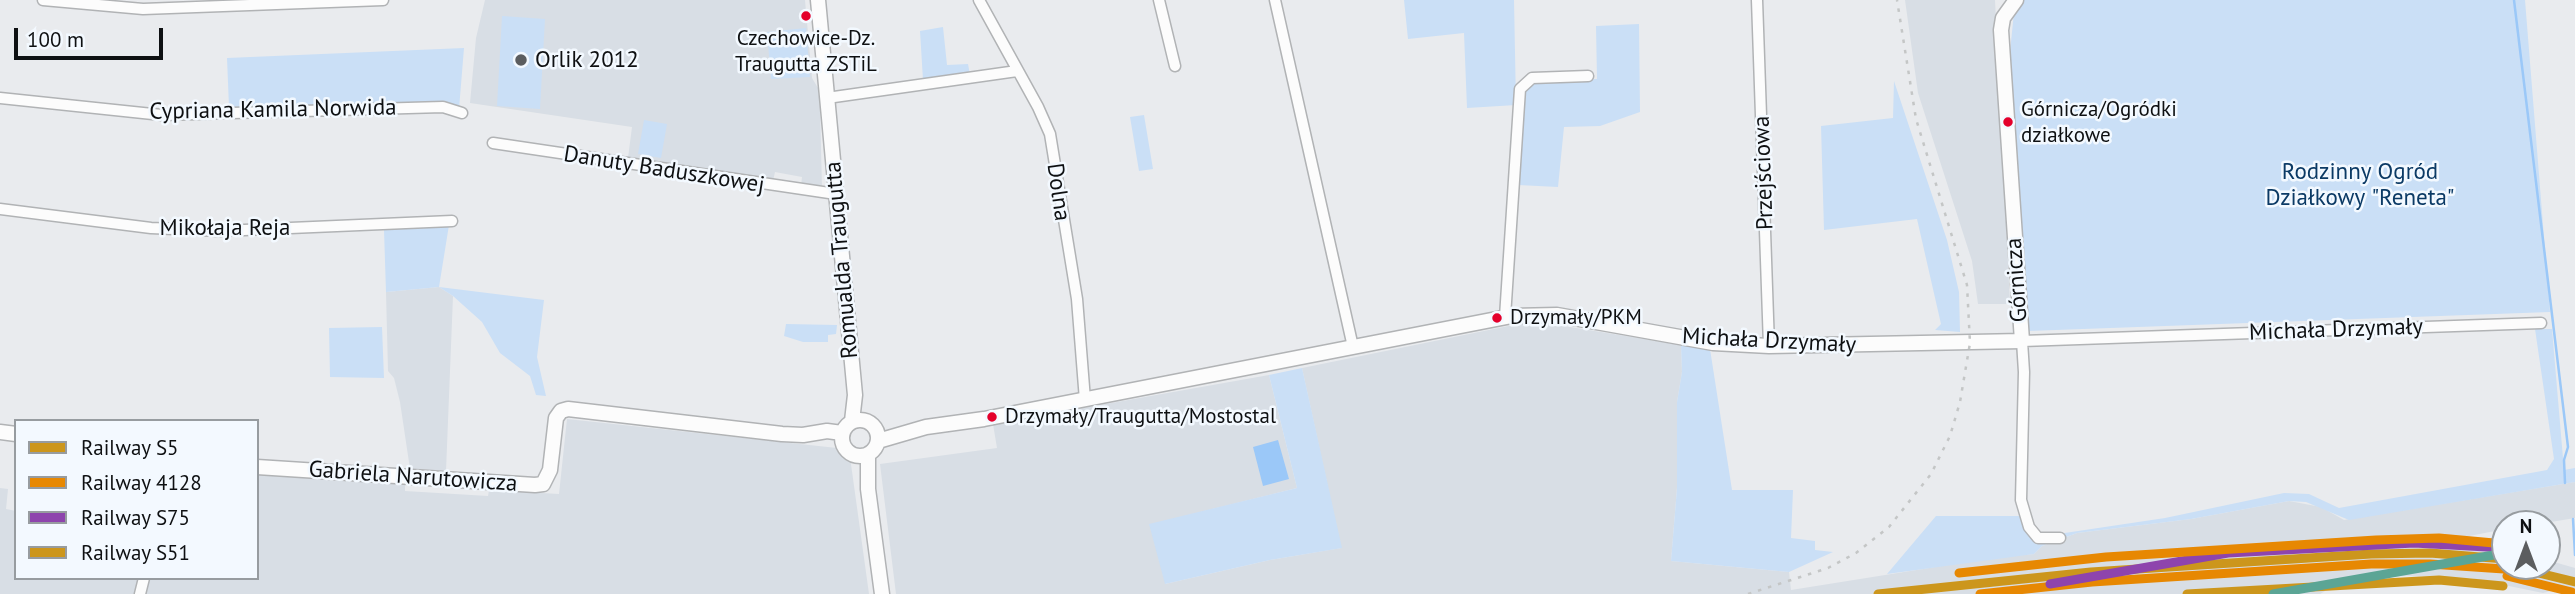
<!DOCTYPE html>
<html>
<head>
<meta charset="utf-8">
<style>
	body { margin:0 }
	#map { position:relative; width:2575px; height:594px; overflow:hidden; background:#e9ebee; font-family:"PT Sans",sans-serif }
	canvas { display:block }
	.legend { position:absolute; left:14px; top:419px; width:245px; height:161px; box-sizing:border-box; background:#f3f9ff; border:2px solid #979ca0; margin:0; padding:9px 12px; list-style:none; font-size:21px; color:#0e1012 }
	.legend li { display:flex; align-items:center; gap:14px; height:35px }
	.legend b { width:35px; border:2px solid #979ca0 }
	.north { position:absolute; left:2491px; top:510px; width:70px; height:70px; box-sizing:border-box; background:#f3f9ff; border:2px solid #979ca0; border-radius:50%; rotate:0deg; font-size:19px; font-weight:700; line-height:28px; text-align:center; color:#0e1012 }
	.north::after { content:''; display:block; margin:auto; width:24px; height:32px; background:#5b5d5f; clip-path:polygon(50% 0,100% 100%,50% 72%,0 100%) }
	.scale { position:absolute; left:14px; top:28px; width:149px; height:32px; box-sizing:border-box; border:4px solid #0e1012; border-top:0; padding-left:9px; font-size:21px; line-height:24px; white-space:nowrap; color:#0e1012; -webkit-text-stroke:5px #f3f9ff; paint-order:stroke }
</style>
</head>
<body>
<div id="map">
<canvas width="2575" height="594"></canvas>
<ul class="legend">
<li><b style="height:9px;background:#cc961c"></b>Railway S5</li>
<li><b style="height:9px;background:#e78802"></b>Railway 4128</li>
<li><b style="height:9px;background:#8e44ad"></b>Railway S75</li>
<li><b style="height:9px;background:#cc961c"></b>Railway S51</li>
</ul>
<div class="north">N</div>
<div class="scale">100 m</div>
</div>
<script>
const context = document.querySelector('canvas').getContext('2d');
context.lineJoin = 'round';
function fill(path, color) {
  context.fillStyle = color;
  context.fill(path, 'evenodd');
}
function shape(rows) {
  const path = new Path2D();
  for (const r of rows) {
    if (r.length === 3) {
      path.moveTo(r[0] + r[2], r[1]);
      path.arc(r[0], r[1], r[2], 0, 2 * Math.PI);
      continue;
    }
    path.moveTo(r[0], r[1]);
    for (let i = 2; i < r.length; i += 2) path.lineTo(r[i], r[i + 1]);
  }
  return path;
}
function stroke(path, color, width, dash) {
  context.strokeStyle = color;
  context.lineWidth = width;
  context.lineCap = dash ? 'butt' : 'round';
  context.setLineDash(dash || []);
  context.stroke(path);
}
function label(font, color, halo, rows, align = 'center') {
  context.font = font + ' "PT Sans",sans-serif';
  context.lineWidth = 5;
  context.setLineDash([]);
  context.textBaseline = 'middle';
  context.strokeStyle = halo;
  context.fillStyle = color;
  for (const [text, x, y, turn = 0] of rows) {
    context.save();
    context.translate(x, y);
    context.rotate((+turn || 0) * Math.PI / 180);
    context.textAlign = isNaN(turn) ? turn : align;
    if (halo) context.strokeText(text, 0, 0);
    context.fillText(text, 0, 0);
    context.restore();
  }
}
fill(shape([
	[485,0,805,0,812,78,818,88,820,106,822,189,801,186,802,177,775,172,773,181,628,158,632,127,470,103,476,38],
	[1905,0,1995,0,2010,304,1978,304,1972,261,1918,93],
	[439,287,453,296,446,471,410,469,400,402,394,378,388,371,386,292],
	[1533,321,1681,345,1682,372,1677,402,1677,488,1671,561,1789,572,1791,590,1998,557,2034,554,2042,546,2077,533,2191,519,2289,501,2321,507,2344,520,2575,482,2575,518,2539,524,2505,524,2505,529,2454,539,2456,545,2505,551,2505,566,2547,566,2547,560,2575,568,2575,594,2559,589,2543,593,2470,578,2407,576,2378,577,2375,585,2337,584,2320,594,896,594,880,464,997,448,993,424,1269,375,1297,488,1169,520,1165,584,1270,560,1341,548,1302,368],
	[567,419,837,448,850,457,869,594,145,594,150,578,257,578,257,474,405,484,405,491,488,496,489,490,559,494],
	[0,488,8,489,6,509,16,511,16,578,139,578,134,594,0,594]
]), '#d8dee5');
fill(shape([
	[1404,0,1514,0,1516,105,1467,108,1464,33,1408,39],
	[2022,0,2525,0,2550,312,2028,331,2009,62,2015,2],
	[502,16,545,19,540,109,497,106],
	[1639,24,1640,112,1600,126,1564,127,1558,187,1518,185,1525,91,1535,81,1597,79,1596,26],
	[943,27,947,65,968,64,970,75,923,80,920,31],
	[806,28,810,77,771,79,767,32],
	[464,48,459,109,443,103,229,107,227,58],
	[1894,81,1947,240,1959,292,1960,332,1935,330,1941,324,1917,219,1824,230,1821,126,1893,118],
	[1144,115,1153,169,1139,171,1130,117],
	[644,120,667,124,661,158,638,154],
	[449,225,439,287,544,300,537,357,546,396,536,395,530,376,500,353,482,322,453,296,439,287,386,292,384,230],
	[786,324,837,325,836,334,828,335,828,342,803,342,784,336],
	[382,327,384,378,330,377,329,328],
	[2535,329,2552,329,2564,470,2575,468,2575,482,2349,520,2306,502,2289,501,2191,519,2077,533,2042,546,2034,554,1887,574,1936,516,2028,516,2041,534,2058,534,2165,518,2284,493,2309,494,2339,508,2547,470,2554,459],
	[1681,345,1710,349,1732,490,1793,490,1791,538,1815,541,1815,550,1833,552,1789,572,1671,561,1677,488,1677,402,1682,372],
	[1302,368,1342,548,1270,560,1165,584,1149,524,1297,488,1269,375]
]), '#cadff6');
fill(shape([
	[1278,440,1289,479,1263,486,1253,447]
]), '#9bc8f8');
stroke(shape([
	[2514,0,2568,447,2564,460,2565,483],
	[2573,519,2575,555]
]), '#9bc8f8', 2.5);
const minor = shape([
	[43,0,143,9,383,0],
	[979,0,1038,107,1050,134,1077,299,1085,400],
	[1159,0,1175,66],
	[1275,0,1353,347],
	[1757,0,1769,346],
	[0,98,162,115,443,107,462,113],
	[827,98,1017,71],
	[493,143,836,194],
	[0,209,151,228,221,231,452,221],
	[1505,317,1520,89,1532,78,1588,76],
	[2060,538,2038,538,2029,527,2021,500,2024,372,2022,341,2541,323],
	[140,594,144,578]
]);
const tertiary = shape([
	[818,0,855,395,852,421],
	[860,438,18],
	[0,432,16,434],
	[878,441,926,427,984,419,1512,316,1557,315,1713,343,1769,346,2022,341,2001,30,2003,18,2016,0],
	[868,454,868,489,882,594],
	[257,467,535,485,543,484,550,470,556,418,561,411,568,409,782,434,803,435,827,431,842,433]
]);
stroke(minor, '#b1b3b5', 13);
stroke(tertiary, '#b1b3b5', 17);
stroke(minor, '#fcfcfc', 10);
stroke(tertiary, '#fcfcfc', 14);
stroke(shape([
	[1748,594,1828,568,1856,553,1889,527,1931,474,1950,436,1960,402,1970,343,1967,285,1916,119,1897,0]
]), '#c4c6c6', 2.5, [3.5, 7]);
stroke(shape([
	[2510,566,2575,582],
	[1878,594,2091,572,2371,554,2430,553,2505,559]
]), '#cc961c', 9);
stroke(shape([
	[2507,576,2572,592],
	[1980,594,2092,582,2371,564,2430,564,2504,569]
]), '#e78802', 9);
stroke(shape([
	[2050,584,2228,553,2414,543,2505,548]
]), '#8e44ad', 9);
stroke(shape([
	[2187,594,2439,580,2503,586]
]), '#cc961c', 9);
stroke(shape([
	[1959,573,2106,557,2376,540,2439,538,2505,544]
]), '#e78802', 9);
stroke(shape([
	[2273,594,2505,553]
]), '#5ba595', 9);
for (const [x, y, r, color] of [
	[806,16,6,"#e4002b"],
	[521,60,7,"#5b5d5f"],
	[2008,122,6,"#e4002b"],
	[1497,318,6,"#e4002b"],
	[992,417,6,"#e4002b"]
]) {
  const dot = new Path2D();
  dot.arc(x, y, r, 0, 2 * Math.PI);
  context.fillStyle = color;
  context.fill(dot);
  stroke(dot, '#f3f9ff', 2.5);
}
label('21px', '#0e1012', '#f3f9ff', [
	["Czechowice-Dz.",806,39,"center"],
	["Traugutta ZSTiL",806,65,"center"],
	["Górnicza/Ogródki",2021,110],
	["działkowe",2021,136],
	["Drzymały/PKM",1510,318],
	["Drzymały/Traugutta/Mostostal",1005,417]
], 'left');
label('23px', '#0e1012', '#f3f9ff', [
	["Orlik 2012",535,60]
], 'left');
label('23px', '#0e1012', '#f3f9ff', [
	["Cypriana Kamila Norwida",273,110,-1],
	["Danuty Baduszkowej",664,170,9],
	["Przejściowa",1764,173,-92],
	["Dolna",1058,192,82],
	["Mikołaja Reja",225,228],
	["Romualda Traugutta",842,260,-95],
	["Górnicza",2017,280,-94],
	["Michała Drzymały",2336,330,-2],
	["Michała Drzymały",1769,341,3],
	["Gabriela Narutowicza",413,477,4]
]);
label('23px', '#0b3a65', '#f3f9ff', [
	["Rodzinny Ogród",2360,172],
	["Działkowy \"Reneta\"",2360,198]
]);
</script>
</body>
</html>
